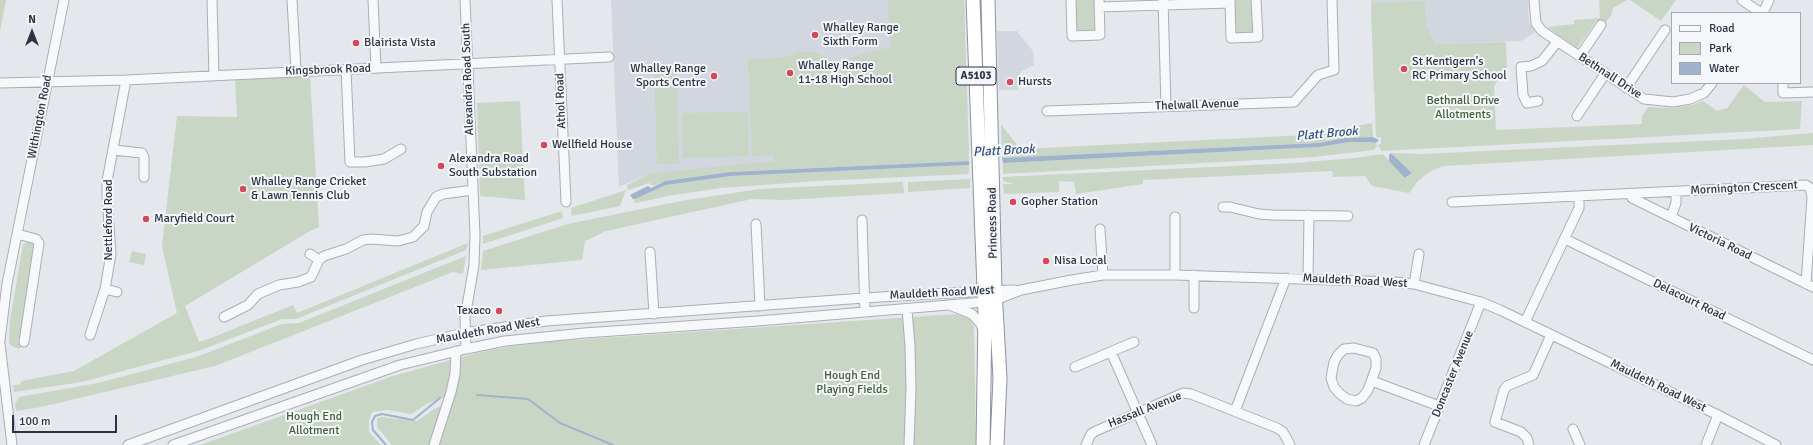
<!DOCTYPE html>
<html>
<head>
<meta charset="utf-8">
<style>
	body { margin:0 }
	#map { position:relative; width:1813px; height:445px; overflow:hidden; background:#e4e7ec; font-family:Signika,sans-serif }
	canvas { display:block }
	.legend { position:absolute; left:1671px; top:12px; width:130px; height:72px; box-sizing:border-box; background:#f4f6f9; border:1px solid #a4a8b1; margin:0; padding:5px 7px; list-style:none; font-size:12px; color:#2b3445 }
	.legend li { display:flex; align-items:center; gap:8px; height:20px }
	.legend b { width:20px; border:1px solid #a4a8b1 }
	.north { position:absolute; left:12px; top:12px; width:40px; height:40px; -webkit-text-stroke:3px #f4f6f9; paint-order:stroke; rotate:0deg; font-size:11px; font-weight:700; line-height:16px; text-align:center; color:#2b3445 }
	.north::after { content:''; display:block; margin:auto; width:14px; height:18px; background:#2b3445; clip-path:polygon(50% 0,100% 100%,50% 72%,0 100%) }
	.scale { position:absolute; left:12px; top:415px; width:105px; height:18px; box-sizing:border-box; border:2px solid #2b3445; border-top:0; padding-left:5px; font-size:12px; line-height:14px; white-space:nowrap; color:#2b3445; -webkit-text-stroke:3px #f4f6f9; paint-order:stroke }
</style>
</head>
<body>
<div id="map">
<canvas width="1813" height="445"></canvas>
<ul class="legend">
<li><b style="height:5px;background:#f7f8fa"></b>Road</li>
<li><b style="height:11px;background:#c9d6c5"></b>Park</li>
<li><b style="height:11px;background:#9fb4cc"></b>Water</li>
</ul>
<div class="north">N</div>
<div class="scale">100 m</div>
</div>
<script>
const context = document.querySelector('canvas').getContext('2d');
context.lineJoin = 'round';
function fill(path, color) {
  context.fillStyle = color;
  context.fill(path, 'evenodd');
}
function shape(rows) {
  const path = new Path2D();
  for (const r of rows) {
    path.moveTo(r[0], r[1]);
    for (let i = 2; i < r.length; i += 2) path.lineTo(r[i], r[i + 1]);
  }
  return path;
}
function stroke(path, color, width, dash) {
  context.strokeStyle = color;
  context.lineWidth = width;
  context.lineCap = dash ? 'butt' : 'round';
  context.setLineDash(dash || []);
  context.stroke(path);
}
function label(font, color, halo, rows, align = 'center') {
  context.font = font + ' Signika,sans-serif';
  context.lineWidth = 4;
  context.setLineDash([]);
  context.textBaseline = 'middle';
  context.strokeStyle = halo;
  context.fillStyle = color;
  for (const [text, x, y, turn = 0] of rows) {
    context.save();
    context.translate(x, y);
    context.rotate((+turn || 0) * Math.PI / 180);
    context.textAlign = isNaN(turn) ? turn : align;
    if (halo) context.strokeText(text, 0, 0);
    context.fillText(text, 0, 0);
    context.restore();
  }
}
fill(shape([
	[611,0,964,0,969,151,651,173,619,187],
	[1371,0,1528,0,1529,22,1535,32,1521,41,1435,44,1374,94],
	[997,31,1018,31,1018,33,1033,51,1034,65,1020,72,1018,90,999,90]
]), '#d2d6de');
fill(shape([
	[0,0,6,0,0,32],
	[888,0,964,0,969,161,730,172,665,181,652,186,649,183,628,190,627,185,651,173,774,161,773,155,752,156,748,59,787,57,797,52,815,52,834,62,881,49,890,48],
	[1076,0,1094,0,1095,30,1077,30],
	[1233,0,1254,0,1255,29,1250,34,1240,34,1234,30],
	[1599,0,1627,0,1613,8,1611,16,1604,24,1597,20,1577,48,1547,27,1574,24,1574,20,1600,18],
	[1630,0,1676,0,1661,21],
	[1425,1,1426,24,1435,44,1506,42,1507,70,1502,71,1494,87,1496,130,1642,124,1642,116,1648,107,1674,108,1692,105,1703,101,1717,111,1727,108,1744,85,1765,102,1802,101,1800,129,1381,151,1378,145,1381,144,1381,137,1376,137,1371,3],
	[676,66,679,164,657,164,654,67],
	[310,76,319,227,310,231,185,306,199,342,211,338,293,305,297,313,468,243,466,250,296,319,282,319,201,350,82,382,14,392,13,385,20,385,21,381,74,371,177,313,162,246,177,116,237,117,235,80],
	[520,101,525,200,480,196,477,103],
	[748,112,749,156,683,158,682,113],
	[1372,123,1373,137,1345,138,1319,143,1002,158,1001,124,1020,149,1308,135],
	[1813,133,1813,145,1444,166,1431,171,1418,181,1409,193,1372,186,1365,176,1333,177,1332,171,1143,180,1143,184,1076,194,1074,182,1059,181,1059,192,1004,194,1003,184,1014,184,1003,181,1003,177,1294,163,1355,158,1383,154,1406,178,1412,173,1391,153,1422,154,1743,139],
	[1350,142,1370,142,1376,143,1377,146,1374,150,1313,157,1003,174,1003,163,1319,147],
	[969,165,969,174,818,181,721,188,667,196,637,203,634,202,635,199,666,185,731,176],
	[970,179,970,188,908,192,908,182],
	[903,182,904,193,784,200,752,199,606,231,585,241,582,260,481,270,483,251,568,224,681,201,759,189],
	[626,190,620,206,572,216,571,208],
	[562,211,563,218,483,244,483,236],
	[30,241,35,245,23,335,18,341,21,347,19,349,10,345,9,341,10,321,23,244],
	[132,251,146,254,144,265,129,262],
	[466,256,463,274,453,272,215,366,41,407,16,411,15,404,19,397,98,383,196,357,282,324,299,323],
	[957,314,969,318,974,327,976,445,431,445,443,406,444,397,426,404,412,414,387,410,372,412,369,421,369,432,381,445,200,445,393,376,476,353,512,346,557,341],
	[442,406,429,445,392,445,377,427,377,419,382,417,417,421,434,409]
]), '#c9d6c5');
fill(shape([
	[1373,137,1379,140,1376,143,1370,142,1350,142,1319,147,1003,163,1002,158,1319,143,1345,138],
	[1391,153,1393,155,1412,173,1405,178,1389,161,1389,155],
	[969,161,969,165,731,176,666,185,635,199,633,199,630,195,648,186,651,188,665,181,730,172]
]), '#9fb4cc');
stroke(shape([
	[477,395,528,399,560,423,613,445],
	[386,445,373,430,372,422,375,416,382,414,413,420,440,398]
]), '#9fb4cc', 2);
const minor = shape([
	[212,0,214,76],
	[292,0,296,71],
	[373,0,376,68],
	[465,0,475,235,474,265,465,318,466,349],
	[557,0,566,202],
	[1071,0,1072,36,1100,35,1099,0],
	[1163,0,1166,106],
	[1230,0,1231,38,1258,37,1256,0],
	[1534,0,1536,23,1542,31,1644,99,1673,102,1690,99,1704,93,1712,83],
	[1742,0,1761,13],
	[1099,7,1230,3],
	[1763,13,1769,0],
	[1580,56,1601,25],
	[346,69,350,162,365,162,384,159,401,149],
	[0,83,126,80,609,57],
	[1783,84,1783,93,1813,92],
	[1626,88,1665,30],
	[1538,101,1527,103,1523,95,1521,67,1531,66,1542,61,1558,41],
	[1047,111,1294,102,1318,75,1334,70,1332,0],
	[1577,116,1605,74],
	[113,150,142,153,144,157,144,177],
	[1632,194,1632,198,1813,287],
	[1452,202,1806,185,1810,188,1812,197,1806,284],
	[1223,207,1230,207,1259,214,1272,215,1348,216],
	[1671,217,1676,203,1676,191],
	[862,220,865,312],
	[756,224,760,306],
	[1100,229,1103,275],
	[17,234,36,239,39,243,24,342],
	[1565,239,1813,360],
	[650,252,654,314],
	[310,254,319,260],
	[1175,275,1175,217],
	[1308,279,1309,215],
	[1414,284,1419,254],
	[105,289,117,292],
	[952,306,972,314,980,323,984,331],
	[1194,308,1194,275],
	[907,310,910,346,911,388,909,445],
	[224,317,248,305,258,294,279,285,298,282,311,277,319,260,324,256,346,249,363,240,371,239,398,241,413,237,424,226,427,212,436,197,443,194,473,190],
	[1525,322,1579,208,1579,196],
	[90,335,105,289,111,254,107,195,107,181,126,80],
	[0,340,7,284,64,0],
	[0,344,12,445],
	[1354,348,1373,353,1376,359,1376,368,1368,390,1362,398,1356,401,1347,399,1340,394,1334,387,1331,378,1334,362,1338,355,1344,349,1354,348],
	[1111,352,1152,445],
	[1075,367,1134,342],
	[1372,381,1439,406],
	[1235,411,1286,278],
	[1573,429,1580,445],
	[128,445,362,360,416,344,464,333,546,321,864,298,984,291,1015,290],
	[173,445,400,365,466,349,505,341,584,333,758,321,984,302,995,300,1021,290,1072,280,1103,275,1175,275,1394,282,1414,284,1481,302,1500,310,1718,415,1776,445],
	[434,445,451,392,455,374,456,351],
	[1086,445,1091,434,1096,431,1183,393,1191,394,1277,428,1283,432,1290,445],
	[1424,445,1481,302],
	[1529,445,1527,438,1521,432,1495,422,1504,390,1507,386,1533,375,1551,335],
	[1706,445,1718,415]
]);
const highway = shape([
	[973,0,985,315,983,445],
	[988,0,995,290,1000,378,997,445]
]);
stroke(minor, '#a9aeb7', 11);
stroke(highway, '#8b94a3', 15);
stroke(minor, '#f7f8fa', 9);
stroke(highway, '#fff', 13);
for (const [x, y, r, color] of [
	[815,35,4,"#d1495b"],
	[356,43,4,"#d1495b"],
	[1404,69,4,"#d1495b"],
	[790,73,4,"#d1495b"],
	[714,76,4,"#d1495b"],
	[1010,82,4,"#d1495b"],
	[544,145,4,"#d1495b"],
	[441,166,4,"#d1495b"],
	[243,189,4,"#d1495b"],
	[1013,202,4,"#d1495b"],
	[146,219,4,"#d1495b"],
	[1046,261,4,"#d1495b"],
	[499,311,4,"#d1495b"]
]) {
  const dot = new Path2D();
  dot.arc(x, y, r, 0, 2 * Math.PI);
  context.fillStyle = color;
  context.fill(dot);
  stroke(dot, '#f4f6f9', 1.5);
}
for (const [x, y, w] of [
	[976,76,40]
]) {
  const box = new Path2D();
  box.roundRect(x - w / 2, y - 9, w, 18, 3);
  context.fillStyle = '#f4f6f9';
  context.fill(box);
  stroke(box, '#2b3445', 1);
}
label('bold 11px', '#2b3445', null, [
	["A5103",976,76]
]);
label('12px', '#2b3445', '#f4f6f9', [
	["Whalley Range",823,28],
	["Sixth Form",823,42],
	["Blairista Vista",364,43],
	["St Kentigern's",1412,62],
	["RC Primary School",1412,76],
	["Whalley Range",798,66],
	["11-18 High School",798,80],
	["Whalley Range",706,69,"right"],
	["Sports Centre",706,83,"right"],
	["Hursts",1018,82],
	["Wellfield House",552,145],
	["Alexandra Road",449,159],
	["South Substation",449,173],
	["Whalley Range Cricket",251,182],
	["& Lawn Tennis Club",251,196],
	["Gopher Station",1021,202],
	["Maryfield Court",154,219],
	["Nisa Local",1054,261],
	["Texaco",491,311,"right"]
], 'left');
label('12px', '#2b3445', '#f4f6f9', [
	["Kingsbrook Road",328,70,-2],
	["Bethnall Drive",1610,76,33],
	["Alexandra Road South",468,79,-92],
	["Athol Road",561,101,-92],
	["Thelwall Avenue",1197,105,-2],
	["Withington Road",40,117,-79],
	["Mornington Crescent",1744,188,-3],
	["Nettleford Road",109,220,-90],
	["Princess Road",993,223,-91],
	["Victoria Road",1720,242,26],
	["Mauldeth Road West",1355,281,3],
	["Mauldeth Road West",942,293,-3],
	["Delacourt Road",1689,300,26],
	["Mauldeth Road West",488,331,-10],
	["Doncaster Avenue",1453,374,-68],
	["Mauldeth Road West",1658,386,26],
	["Hassall Avenue",1145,410,-22]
]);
label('12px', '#3f6138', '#f4f6f9', [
	["Bethnall Drive",1463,101],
	["Allotments",1463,115],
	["Hough End",852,376],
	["Playing Fields",852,390],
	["Hough End",314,417],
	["Allotment",314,431]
]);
label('italic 13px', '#34527a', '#f4f6f9', [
	["Platt Brook",1327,134,-5],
	["Platt Brook",1004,151,-3]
]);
</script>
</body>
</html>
